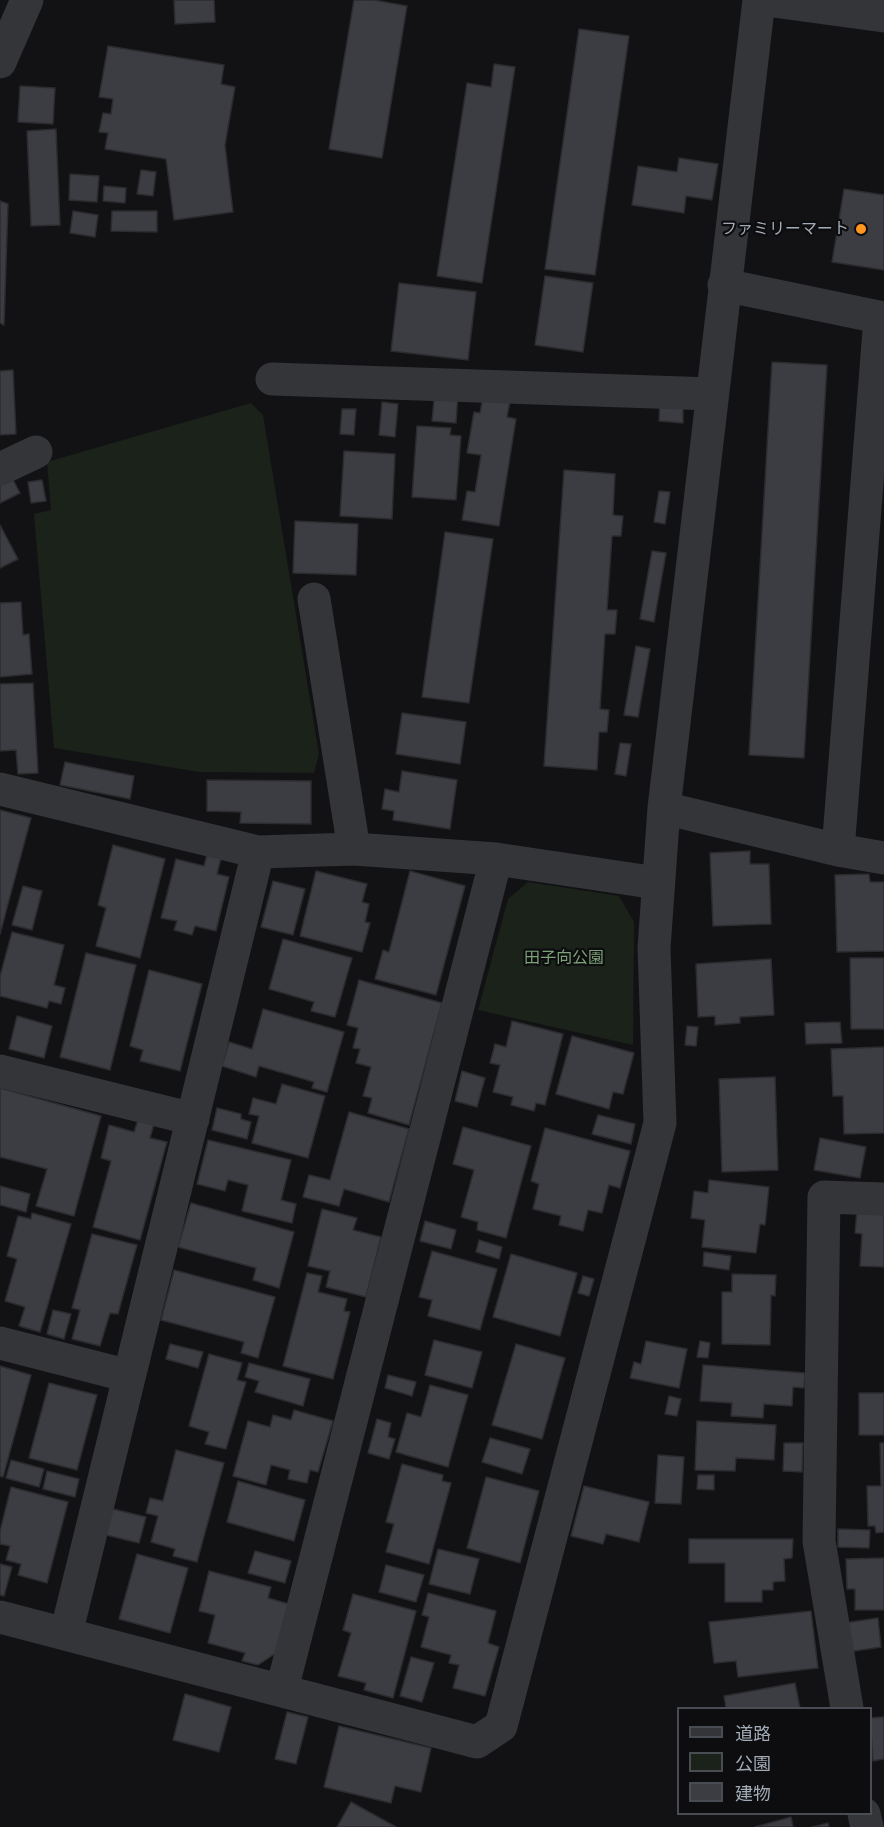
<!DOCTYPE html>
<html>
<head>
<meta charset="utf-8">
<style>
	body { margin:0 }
	#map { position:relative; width:884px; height:1827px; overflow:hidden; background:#121214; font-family:Rubik,"Noto Sans JP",sans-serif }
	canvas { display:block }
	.legend { position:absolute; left:677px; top:1707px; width:195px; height:108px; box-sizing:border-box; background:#0d0d0f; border:2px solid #494c52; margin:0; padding:8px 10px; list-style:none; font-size:18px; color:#a2abb6 }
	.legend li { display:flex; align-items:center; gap:12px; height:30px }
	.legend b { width:30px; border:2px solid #494c52 }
</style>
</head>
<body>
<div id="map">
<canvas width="884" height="1827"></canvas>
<ul class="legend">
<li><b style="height:8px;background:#333539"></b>道路</li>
<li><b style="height:16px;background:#1a221a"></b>公園</li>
<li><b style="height:16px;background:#3c3d42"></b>建物</li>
</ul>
</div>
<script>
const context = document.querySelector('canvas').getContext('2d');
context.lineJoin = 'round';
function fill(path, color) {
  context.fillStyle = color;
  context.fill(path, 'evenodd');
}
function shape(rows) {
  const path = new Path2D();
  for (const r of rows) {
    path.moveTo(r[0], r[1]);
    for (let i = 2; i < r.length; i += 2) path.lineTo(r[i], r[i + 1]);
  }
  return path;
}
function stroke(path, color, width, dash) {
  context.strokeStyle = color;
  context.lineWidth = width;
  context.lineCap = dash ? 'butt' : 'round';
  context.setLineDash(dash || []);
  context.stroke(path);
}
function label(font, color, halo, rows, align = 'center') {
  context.font = font + ' Rubik,"Noto Sans JP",sans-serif';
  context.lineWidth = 4.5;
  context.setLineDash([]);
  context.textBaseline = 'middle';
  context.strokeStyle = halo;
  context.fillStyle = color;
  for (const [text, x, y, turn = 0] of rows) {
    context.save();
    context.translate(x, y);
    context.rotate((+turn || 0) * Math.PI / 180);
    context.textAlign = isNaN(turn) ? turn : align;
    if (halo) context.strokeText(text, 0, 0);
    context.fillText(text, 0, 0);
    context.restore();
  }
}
fill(shape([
	[251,403,263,415,319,754,314,773,199,772,54,748,34,514,51,510,47,462],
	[528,882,619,896,634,922,633,1045,478,1010,508,899]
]), '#1a221a');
const building = shape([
	[174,0,214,0,215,22,175,24,174,0],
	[354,0,374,0,407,6,382,158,329,149,354,0],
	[579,29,629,36,595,275,545,269,579,29],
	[108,46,224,65,221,84,235,87,225,145,233,212,174,220,166,159,105,149,108,133,99,132,103,113,111,114,113,99,99,97,108,46],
	[494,64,515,67,482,283,437,276,467,83,491,87,494,64],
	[20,86,55,88,53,124,18,122,20,86],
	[56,129,60,225,31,226,27,131,56,129],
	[679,158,718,164,712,200,686,196,684,213,632,205,638,166,677,172,679,158],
	[141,170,156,172,153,196,137,194,141,170],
	[70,174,99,176,97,202,69,200,70,174],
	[104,186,126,188,125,203,103,201,104,186],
	[844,189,884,195,884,270,832,262,844,189],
	[0,201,8,204,4,325,0,323,0,201],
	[73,211,98,215,95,237,70,233,73,211],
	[112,211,157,211,157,232,111,231,112,211],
	[545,276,593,283,583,352,535,345,545,276],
	[399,283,476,292,468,360,391,351,399,283],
	[772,362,827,365,804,758,749,755,772,362],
	[13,370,16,434,0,435,0,371,13,370],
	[435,391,458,393,456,423,432,421,435,391],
	[484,392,511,396,507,417,516,419,499,526,462,520,467,491,475,492,481,455,467,453,474,412,480,413,484,392],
	[660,401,683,402,683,423,659,421,660,401],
	[382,402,398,404,395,437,379,435,382,402],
	[342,409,356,409,354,435,340,434,342,409],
	[417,426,451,428,450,435,461,436,456,500,412,497,417,426],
	[344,451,395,454,392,519,340,516,344,451],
	[564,470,615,474,613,515,623,516,621,536,612,536,607,610,617,610,615,634,605,634,600,709,609,710,607,732,599,732,597,770,544,766,564,470],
	[9,472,20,493,0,503,0,477,9,472],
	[42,480,46,501,31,503,28,482,42,480],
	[659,491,670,492,665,524,654,522,659,491],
	[295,521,358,524,356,575,293,573,295,521],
	[0,525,18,559,0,568,0,525],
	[445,532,493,539,469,703,422,697,445,532],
	[652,551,666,553,654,622,640,619,652,551],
	[21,602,23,635,29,634,32,674,0,677,0,603,21,602],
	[636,646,650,649,638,717,624,715,636,646],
	[33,683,38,773,18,774,16,750,0,751,0,684,33,683],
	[402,713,466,722,460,764,396,754,402,713],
	[620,743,631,744,626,776,615,774,620,743],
	[65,762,134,776,130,799,60,785,65,762],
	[402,771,457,780,450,829,393,820,394,811,382,809,385,789,399,792,402,771],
	[207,780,311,781,311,824,240,823,241,812,207,811,207,780],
	[0,810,31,818,0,934,0,810],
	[113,845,165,859,140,958,96,946,106,908,98,905,113,845],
	[750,851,750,864,769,864,771,924,713,926,710,853,750,851],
	[207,855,221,858,217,874,229,877,216,931,195,926,192,935,174,930,177,921,161,918,176,859,204,866,207,855],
	[316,871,367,884,362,902,369,904,365,922,370,923,362,952,300,936,316,871],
	[410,871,465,886,436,995,375,979,383,950,389,952,410,871],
	[869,874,870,882,884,882,884,951,837,952,835,875,869,874],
	[273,881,305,889,293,935,261,927,273,881],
	[23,886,42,891,32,930,12,925,23,886],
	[12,932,64,945,54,985,65,988,61,1004,49,1001,47,1008,0,996,0,976,12,932],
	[283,939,352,958,335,1017,311,1011,314,1002,269,989,283,939],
	[86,953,136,965,110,1070,60,1057,86,953],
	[850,958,884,958,884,1029,851,1029,850,958],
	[771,959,774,1015,740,1017,740,1023,715,1025,715,1016,698,1017,696,964,771,959],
	[149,970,202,984,180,1071,140,1061,143,1050,130,1046,149,970],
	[359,980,442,1003,409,1125,368,1113,372,1098,363,1096,371,1067,356,1063,360,1049,353,1048,358,1028,347,1025,359,980],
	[263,1009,344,1032,327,1092,312,1088,314,1082,259,1066,256,1077,222,1066,229,1042,252,1049,263,1009],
	[17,1016,52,1026,44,1058,9,1049,17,1016],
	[512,1021,563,1034,545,1105,536,1103,534,1111,511,1105,513,1097,493,1092,500,1065,490,1063,495,1044,506,1047,512,1021],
	[840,1022,842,1043,806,1044,805,1023,840,1022],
	[687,1026,698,1027,696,1046,685,1045,687,1026],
	[572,1036,634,1053,623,1094,613,1092,609,1109,556,1094,572,1036],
	[884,1047,884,1133,844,1134,843,1096,833,1096,831,1049,884,1047],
	[462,1071,485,1078,477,1107,455,1101,462,1071],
	[775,1077,778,1170,722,1172,719,1079,775,1077],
	[282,1084,325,1096,308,1158,252,1143,259,1116,249,1114,253,1098,276,1104,282,1084],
	[0,1088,101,1116,74,1216,36,1206,47,1169,0,1157,0,1088],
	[217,1108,241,1114,241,1119,251,1122,247,1139,212,1130,217,1108],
	[349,1112,409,1129,389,1202,344,1189,339,1206,303,1197,309,1175,330,1180,349,1112],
	[598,1115,635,1124,631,1144,592,1134,598,1115],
	[138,1120,154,1124,150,1138,167,1142,140,1240,93,1227,111,1161,101,1158,109,1125,134,1132,138,1120],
	[463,1127,531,1146,506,1238,477,1230,478,1222,461,1217,474,1170,453,1164,463,1127],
	[545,1128,630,1151,620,1188,609,1185,602,1213,588,1210,583,1231,559,1225,561,1216,533,1209,539,1184,531,1181,545,1128],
	[820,1138,866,1147,860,1178,814,1170,820,1138],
	[208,1140,291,1160,281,1200,296,1204,292,1223,242,1211,248,1185,228,1180,225,1191,197,1184,208,1140],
	[709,1180,769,1187,765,1225,760,1224,756,1253,702,1247,705,1220,691,1218,694,1191,708,1193,709,1180],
	[0,1186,30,1194,26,1212,0,1205,0,1186],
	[191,1203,294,1232,279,1288,253,1280,256,1268,178,1247,191,1203],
	[322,1209,357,1218,353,1230,381,1237,366,1297,326,1287,330,1271,308,1266,322,1209],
	[857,1210,884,1211,884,1267,860,1266,862,1234,855,1233,857,1210],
	[32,1213,71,1224,40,1332,19,1326,25,1307,5,1301,17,1259,7,1256,18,1216,31,1219,32,1213],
	[425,1221,456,1230,451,1249,420,1241,425,1221],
	[92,1234,137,1245,118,1314,110,1313,100,1346,72,1339,80,1310,72,1308,92,1234],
	[479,1240,502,1247,499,1259,476,1252,479,1240],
	[432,1251,497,1269,480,1330,428,1316,432,1300,419,1297,432,1251],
	[704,1252,731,1256,729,1270,703,1266,704,1252],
	[511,1254,577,1273,560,1336,493,1317,511,1254],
	[174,1270,275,1297,258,1358,241,1353,244,1342,161,1320,174,1270],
	[307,1273,322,1276,318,1292,347,1299,344,1311,350,1312,333,1379,283,1366,307,1273],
	[732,1274,776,1275,775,1296,771,1295,770,1345,722,1344,722,1292,732,1292,732,1274],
	[583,1276,594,1279,589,1296,578,1293,583,1276],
	[53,1310,71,1314,64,1339,47,1334,53,1310],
	[434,1340,482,1352,472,1388,425,1375,434,1340],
	[646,1341,687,1349,679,1388,630,1378,634,1362,641,1364,646,1341],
	[700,1341,710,1343,708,1358,697,1357,700,1341],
	[170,1344,203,1352,198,1368,166,1359,170,1344],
	[516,1344,565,1358,542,1439,492,1425,516,1344],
	[209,1354,242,1363,237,1380,246,1382,226,1449,205,1444,209,1432,189,1426,209,1354],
	[249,1363,310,1379,303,1406,255,1392,259,1381,245,1377,249,1363],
	[703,1365,805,1373,804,1388,793,1387,792,1406,764,1404,763,1418,731,1416,732,1403,700,1401,703,1365],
	[0,1366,31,1375,3,1477,0,1476,0,1366],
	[388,1375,416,1382,412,1396,385,1388,388,1375],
	[49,1383,97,1395,77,1470,29,1458,49,1383],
	[430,1385,468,1395,448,1467,396,1452,407,1413,421,1417,430,1385],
	[859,1393,884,1393,884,1435,859,1435,859,1393],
	[669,1396,681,1399,677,1416,665,1414,669,1396],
	[294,1410,333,1421,318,1472,310,1470,307,1483,288,1479,290,1470,271,1465,266,1485,233,1476,248,1421,270,1427,273,1415,291,1420,294,1410],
	[377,1419,391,1423,388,1437,395,1439,389,1459,368,1453,377,1419],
	[697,1421,776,1425,774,1460,736,1458,735,1471,695,1470,697,1421],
	[490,1438,530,1449,522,1474,482,1462,490,1438],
	[784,1443,803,1443,802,1472,783,1471,784,1443],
	[880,1443,884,1443,884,1532,876,1533,875,1526,868,1526,867,1486,881,1486,880,1443],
	[176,1450,224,1463,197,1562,173,1556,175,1549,151,1542,158,1516,146,1513,150,1498,163,1501,176,1450],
	[658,1455,684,1457,681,1504,655,1503,658,1455],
	[11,1460,44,1469,39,1487,6,1478,11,1460],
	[402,1464,443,1475,442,1481,451,1483,429,1564,386,1552,394,1524,386,1522,402,1464],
	[47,1471,79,1479,75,1497,43,1489,47,1471],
	[698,1475,714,1475,714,1490,697,1489,698,1475],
	[486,1477,539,1491,520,1563,467,1548,486,1477],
	[238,1481,305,1500,294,1541,227,1522,238,1481],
	[584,1486,649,1502,639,1542,606,1534,603,1544,571,1536,584,1486],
	[11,1487,68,1502,47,1583,18,1575,21,1564,6,1560,10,1546,0,1544,0,1531,11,1487],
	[109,1508,146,1517,139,1543,102,1534,109,1508],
	[838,1529,870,1530,869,1548,838,1547,838,1529],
	[689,1539,793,1539,792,1558,784,1559,785,1581,773,1582,773,1590,762,1590,762,1602,725,1602,725,1563,689,1563,689,1539],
	[438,1549,479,1559,470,1594,429,1584,438,1549],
	[255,1551,291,1561,285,1583,248,1573,255,1551],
	[137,1554,188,1568,170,1633,119,1619,137,1554],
	[884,1558,884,1610,855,1610,855,1589,847,1589,846,1559,884,1558],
	[0,1564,12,1567,4,1596,0,1595,0,1564],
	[386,1565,424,1575,416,1602,379,1592,386,1565],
	[209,1571,271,1587,268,1598,289,1604,276,1653,258,1665,242,1661,245,1653,208,1643,215,1615,199,1611,209,1571],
	[428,1593,496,1611,488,1643,499,1647,485,1696,453,1688,459,1665,449,1663,451,1655,421,1647,429,1617,422,1615,428,1593],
	[353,1594,416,1611,393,1698,364,1690,366,1683,338,1676,351,1633,343,1630,353,1594],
	[811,1611,818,1668,738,1677,736,1661,714,1663,709,1622,811,1611],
	[878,1618,881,1647,848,1652,844,1623,878,1618],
	[411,1657,434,1663,422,1702,400,1696,411,1657],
	[795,1683,800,1708,726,1708,724,1696,795,1683],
	[185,1694,231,1707,219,1752,173,1740,185,1694],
	[287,1712,308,1717,296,1764,275,1759,287,1712],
	[884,1717,884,1759,873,1761,870,1718,884,1717],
	[339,1726,431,1748,421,1792,395,1786,391,1803,324,1787,339,1726],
	[351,1802,396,1827,337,1827,351,1802],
	[791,1817,793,1827,755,1827,791,1817],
	[828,1823,829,1827,812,1827,828,1823]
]);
fill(building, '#3c3d42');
stroke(building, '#2c2c30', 1.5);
stroke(shape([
	[766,0,884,16],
	[0,62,27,0],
	[724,285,884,318],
	[272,379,712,394],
	[0,469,36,452],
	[314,599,354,849],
	[0,789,258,852,354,849,496,859,657,883],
	[664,808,838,850,884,858],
	[838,850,880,318],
	[0,1071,193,1119],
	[0,1343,129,1376],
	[0,1617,477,1742,501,1726,660,1123,654,948,664,808,759,0],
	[66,1634,258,852],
	[282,1689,496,859],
	[847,1708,819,1541,824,1197,884,1199],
	[864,1814,867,1827]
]), '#333539', 33);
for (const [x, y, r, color] of [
	[861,229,6,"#ff961f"]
]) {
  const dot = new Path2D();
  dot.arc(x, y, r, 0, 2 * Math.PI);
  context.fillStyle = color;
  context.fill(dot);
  stroke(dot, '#0d0d0f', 2);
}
label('16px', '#a2abb6', '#0d0d0f', [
	["ファミリーマート",849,229]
], 'right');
label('16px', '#7ba278', '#0d0d0f', [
	["田子向公園",564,958]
]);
</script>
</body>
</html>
